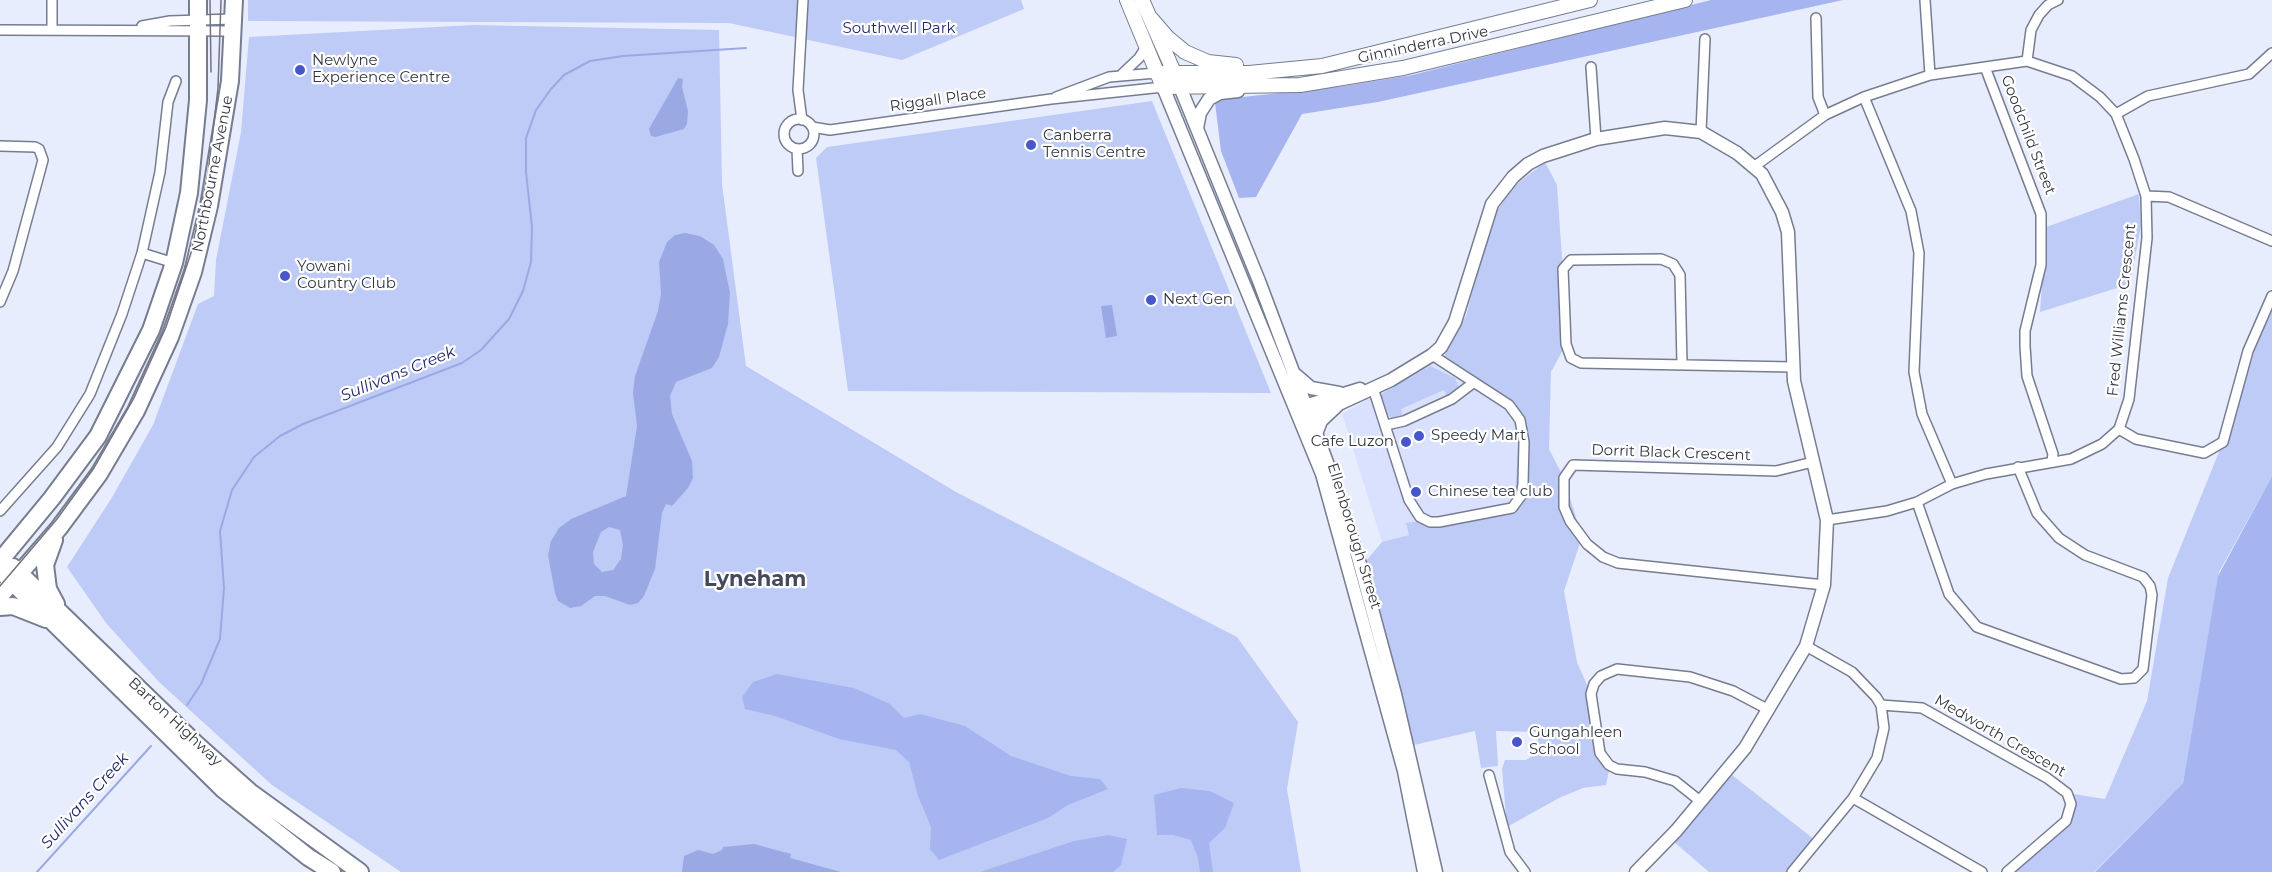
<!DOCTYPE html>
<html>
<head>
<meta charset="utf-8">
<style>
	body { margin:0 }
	canvas { display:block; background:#e8edfe }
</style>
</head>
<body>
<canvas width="2272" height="872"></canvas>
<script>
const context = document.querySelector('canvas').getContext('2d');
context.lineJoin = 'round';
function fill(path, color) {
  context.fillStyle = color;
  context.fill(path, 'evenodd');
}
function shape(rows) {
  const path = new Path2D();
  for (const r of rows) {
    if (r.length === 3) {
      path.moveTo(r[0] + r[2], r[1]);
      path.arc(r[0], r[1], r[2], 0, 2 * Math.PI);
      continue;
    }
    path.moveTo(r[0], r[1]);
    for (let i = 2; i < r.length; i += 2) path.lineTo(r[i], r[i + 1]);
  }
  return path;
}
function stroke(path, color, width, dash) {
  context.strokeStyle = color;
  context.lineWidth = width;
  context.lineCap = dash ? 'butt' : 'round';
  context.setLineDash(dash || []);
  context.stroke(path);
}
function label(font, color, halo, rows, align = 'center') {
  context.font = font + ' Montserrat,sans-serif';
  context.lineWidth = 4.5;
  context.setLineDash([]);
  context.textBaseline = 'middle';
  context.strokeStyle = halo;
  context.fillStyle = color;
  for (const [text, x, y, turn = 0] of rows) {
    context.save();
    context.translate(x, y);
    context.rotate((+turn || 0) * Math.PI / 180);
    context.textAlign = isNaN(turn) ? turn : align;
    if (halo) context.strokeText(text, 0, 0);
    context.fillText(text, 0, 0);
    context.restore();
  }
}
fill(shape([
	[1434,361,1520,416,1514,508,1407,523,1410,535,1382,542,1342,414]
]), '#d9e1fe');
fill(shape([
	[248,0,1021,0,1024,9,902,60,729,23,248,21],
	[473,25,719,30,722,184,746,366,956,492,1237,637,1298,722,1287,789,1301,872,401,872,272,785,159,682,106,623,67,567,111,499,153,425,198,304,214,296,216,260,241,132,249,37],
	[1152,101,1271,393,848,391,816,158,827,147],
	[1545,162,1557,185,1565,301,1566,344,1551,372,1549,449,1564,478,1582,537,1564,591,1577,662,1591,694,1596,733,1609,771,1606,785,1583,788,1559,798,1507,827,1502,769,1505,760,1526,760,1537,753,1538,732,1496,731,1498,766,1481,768,1475,731,1414,745,1366,561,1382,542,1409,535,1406,523,1514,508,1520,416,1445,362,1445,351,1466,316,1491,220,1513,187],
	[2139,194,2141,226,2130,284,2040,312,2046,227],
	[2272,301,2272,476,2219,572,2183,783,2094,872,2007,872,2066,822,2067,793,2105,799,2147,701,2168,578,2223,442],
	[1430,366,1455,378,1459,388,1447,396,1444,390,1401,409,1402,416,1393,419,1387,414,1380,395],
	[1732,775,1815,840,1786,872,1709,872,1673,841]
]), '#becbf7');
fill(shape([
	[1711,0,1843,0,1378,102,1302,114,1256,197,1239,198,1221,151,1215,103,1224,99,1344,86,1412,75],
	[2272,476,2272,872,2095,872,2183,783,2218,576],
	[777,674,854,688,890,704,904,718,920,714,965,726,1011,756,1071,776,1100,779,1108,789,1068,805,1048,818,939,860,930,849,931,827,918,796,909,762,896,750,839,739,775,716,745,709,742,697,753,682],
	[1181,788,1210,791,1234,803,1225,828,1209,843,1213,872,1200,872,1198,858,1191,840,1173,835,1157,835,1154,795],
	[1108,835,1127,839,1121,865,1113,872,980,872,1074,841]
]), '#a6b5f0');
fill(shape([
	[678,78,683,79,682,87,688,111,687,124,684,129,655,137,651,136,649,129],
	[685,233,700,236,714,245,723,259,730,293,728,324,719,357,712,368,676,382,670,396,672,414,692,461,693,478,688,488,672,506,666,504,662,513,655,569,644,596,638,603,630,605,605,596,595,596,581,606,570,608,558,601,555,593,548,555,551,541,559,528,571,519,626,496,637,426,633,393,635,376,658,311,661,294,659,262,667,242,675,235],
	[609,527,620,530,623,545,621,559,613,570,602,572,594,564,593,552,601,532],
	[1112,305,1117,336,1106,338,1101,306],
	[754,844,791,854,790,858,841,872,682,872,684,856,698,850,713,854,722,850,723,847]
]), '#9aa9e3');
stroke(shape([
	[187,705,201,684,220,639,224,588,220,531,232,490,254,457,280,436,303,424,462,363,481,350,509,319,523,291,531,262,532,227,526,172,526,138,536,110,551,89,564,75,590,61,623,56,746,48],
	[37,872,151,746]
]), '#9aa9e3', 2);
const street = shape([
	[52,0,52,29],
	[1925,0,1930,75],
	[1816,18,1818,97,1825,115],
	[142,26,170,21,233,19],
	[0,30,233,31],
	[2027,61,2031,30,2039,15,2048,5,2058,0],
	[1591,67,1596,139],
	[1985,67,2041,214,2041,265,2025,331,2025,346,2027,376,2053,454,2052,461],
	[1122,74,1139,58,1146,47],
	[1056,97,1109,77,1156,73],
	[1864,97,1911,211,1919,253,1914,372,1922,414,1952,484],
	[2116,114,2148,96,2249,74,2272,53],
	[799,134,15],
	[802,120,798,90,803,0],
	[812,127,830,130,1051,99,1163,87],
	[1701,132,1705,39],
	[0,146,35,147,39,149,43,160,13,271,0,302],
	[797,149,798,171],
	[1755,166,1825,115,1864,97,1930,75,2027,61,2072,76,2100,97,2116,114,2134,159,2146,196,2147,238,2129,399,2119,429,2102,444,2071,459,1986,474,1952,484,1917,502,1887,511,1827,520],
	[2146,196,2169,197,2272,241],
	[142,253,174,263],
	[1682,364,1680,275,1673,264,1661,259,1571,260,1563,269,1566,344,1571,358,1581,363,1793,367],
	[1373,388,1409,500,1420,517,1430,522,1439,522,1512,508,1521,496,1523,484,1524,442,1520,420,1509,405,1432,355],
	[1386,425,1404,421,1452,399,1473,383],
	[2119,429,2136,439,2204,453,2223,442,2248,351,2272,296],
	[1813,462,1776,471,1573,465,1564,478,1564,507,1570,521,1587,544,1603,557,1618,563,1824,585],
	[1917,502,1949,594,1977,627,2121,679,2134,678,2143,669,2152,595,2150,586,2143,577,2085,555,2059,538,2037,513,2018,467],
	[0,511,57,447,90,394,122,314,142,253,160,172,168,102,176,81],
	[1881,705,1922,708,2047,778,2067,793,2071,804,2066,821,2007,872],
	[1489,775,1510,852,1525,872],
	[1853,798,1982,872],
	[1700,801,1675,781,1645,772,1617,769,1609,765,1600,753,1591,694,1594,684,1601,676,1617,669,1690,677,1733,691,1769,710],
	[1792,872,1853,798,1877,758,1884,728,1881,705,1876,697,1852,672,1806,646]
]);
const secondary = shape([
	[1163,87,1322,474,1404,771,1424,872],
	[1180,87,1259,281,1331,473,1358,557,1395,694,1436,872],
	[1197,128,1200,113,1209,99,1220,93,1238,91],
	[1296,375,1311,388,1339,393],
	[1308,405,1360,389],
	[1299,416,1341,403,1391,380,1432,355,1441,347,1455,322,1492,204,1513,177,1528,164,1543,156,1596,139,1665,128,1701,132,1737,153,1762,174,1782,212,1788,232,1794,381,1827,520,1824,585,1806,646,1745,748,1676,831,1636,872],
	[1316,434,1321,421,1338,405]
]);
const primary = shape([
	[1127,0,1163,87,1300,85,1403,68,1685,0],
	[1142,0,1177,79],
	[1149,16,1168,38,1185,52,1208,62,1236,65],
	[1156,73,1249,73,1322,66,1590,0]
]);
const highway = shape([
	[54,540,45,565,48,589,56,604],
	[0,561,52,498,98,436,151,330,174,263,189,193,198,100,198,0],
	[13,567,196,744,250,792,360,872],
	[5,575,224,790,308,857,332,872],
	[0,596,59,528,99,474,136,411,170,337,193,272,209,206,230,81,234,0],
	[0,607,13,606,46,619]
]);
stroke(street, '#777d90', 12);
stroke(secondary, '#777d90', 15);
stroke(primary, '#777d90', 16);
stroke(highway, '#777d90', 20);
stroke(street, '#fff', 9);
stroke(secondary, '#fff', 12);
stroke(primary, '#fff', 14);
stroke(highway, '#fff', 16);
stroke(shape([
	[210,0,211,72],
	[0,586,57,519,94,468,134,398,166,327,191,253,208,173,218,88,221,0]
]), '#727581', 1.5);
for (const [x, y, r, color] of [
	[300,70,6,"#4856cb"],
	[1031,145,6,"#4856cb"],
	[285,276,6,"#4856cb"],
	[1151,300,6,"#4856cb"],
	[1419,436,6,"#4856cb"],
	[1406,442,6,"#4856cb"],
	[1416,492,6,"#4856cb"],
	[1517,742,6,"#4856cb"]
]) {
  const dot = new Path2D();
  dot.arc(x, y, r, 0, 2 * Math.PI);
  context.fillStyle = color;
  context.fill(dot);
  stroke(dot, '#fff', 2);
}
label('15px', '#222a6d', '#fff', [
	["Southwell Park",899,29]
]);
label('15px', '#353740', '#fff', [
	["Ginninderra Drive",1423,45,-12],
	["Riggall Place",938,100,-8],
	["Goodchild Street",2028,135,69],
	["Northbourne Avenue",213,174,-79],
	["Fred Williams Crescent",2122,310,-84],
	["Dorrit Black Crescent",1671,453,2],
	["Ellenborough Street",1354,536,73],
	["Barton Highway",175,722,43],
	["Medworth Crescent",2000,736,30]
]);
label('15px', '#353740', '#fff', [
	["Newlyne",312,61],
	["Experience Centre",312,78],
	["Canberra",1043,136],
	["Tennis Centre",1043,153],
	["Yowani",297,267],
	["Country Club",297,284],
	["Next Gen",1163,300],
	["Speedy Mart",1431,436],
	["Cafe Luzon",1394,442,"right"],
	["Chinese tea club",1428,492],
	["Gungahleen",1529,733],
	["School",1529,750]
], 'left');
label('italic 16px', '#1f2669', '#fff', [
	["Sullivans Creek",398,374,-22],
	["Sullivans Creek",85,801,-48]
]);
label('bold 21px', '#44495b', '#fff', [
	["Lyneham",755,580]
]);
</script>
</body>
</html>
